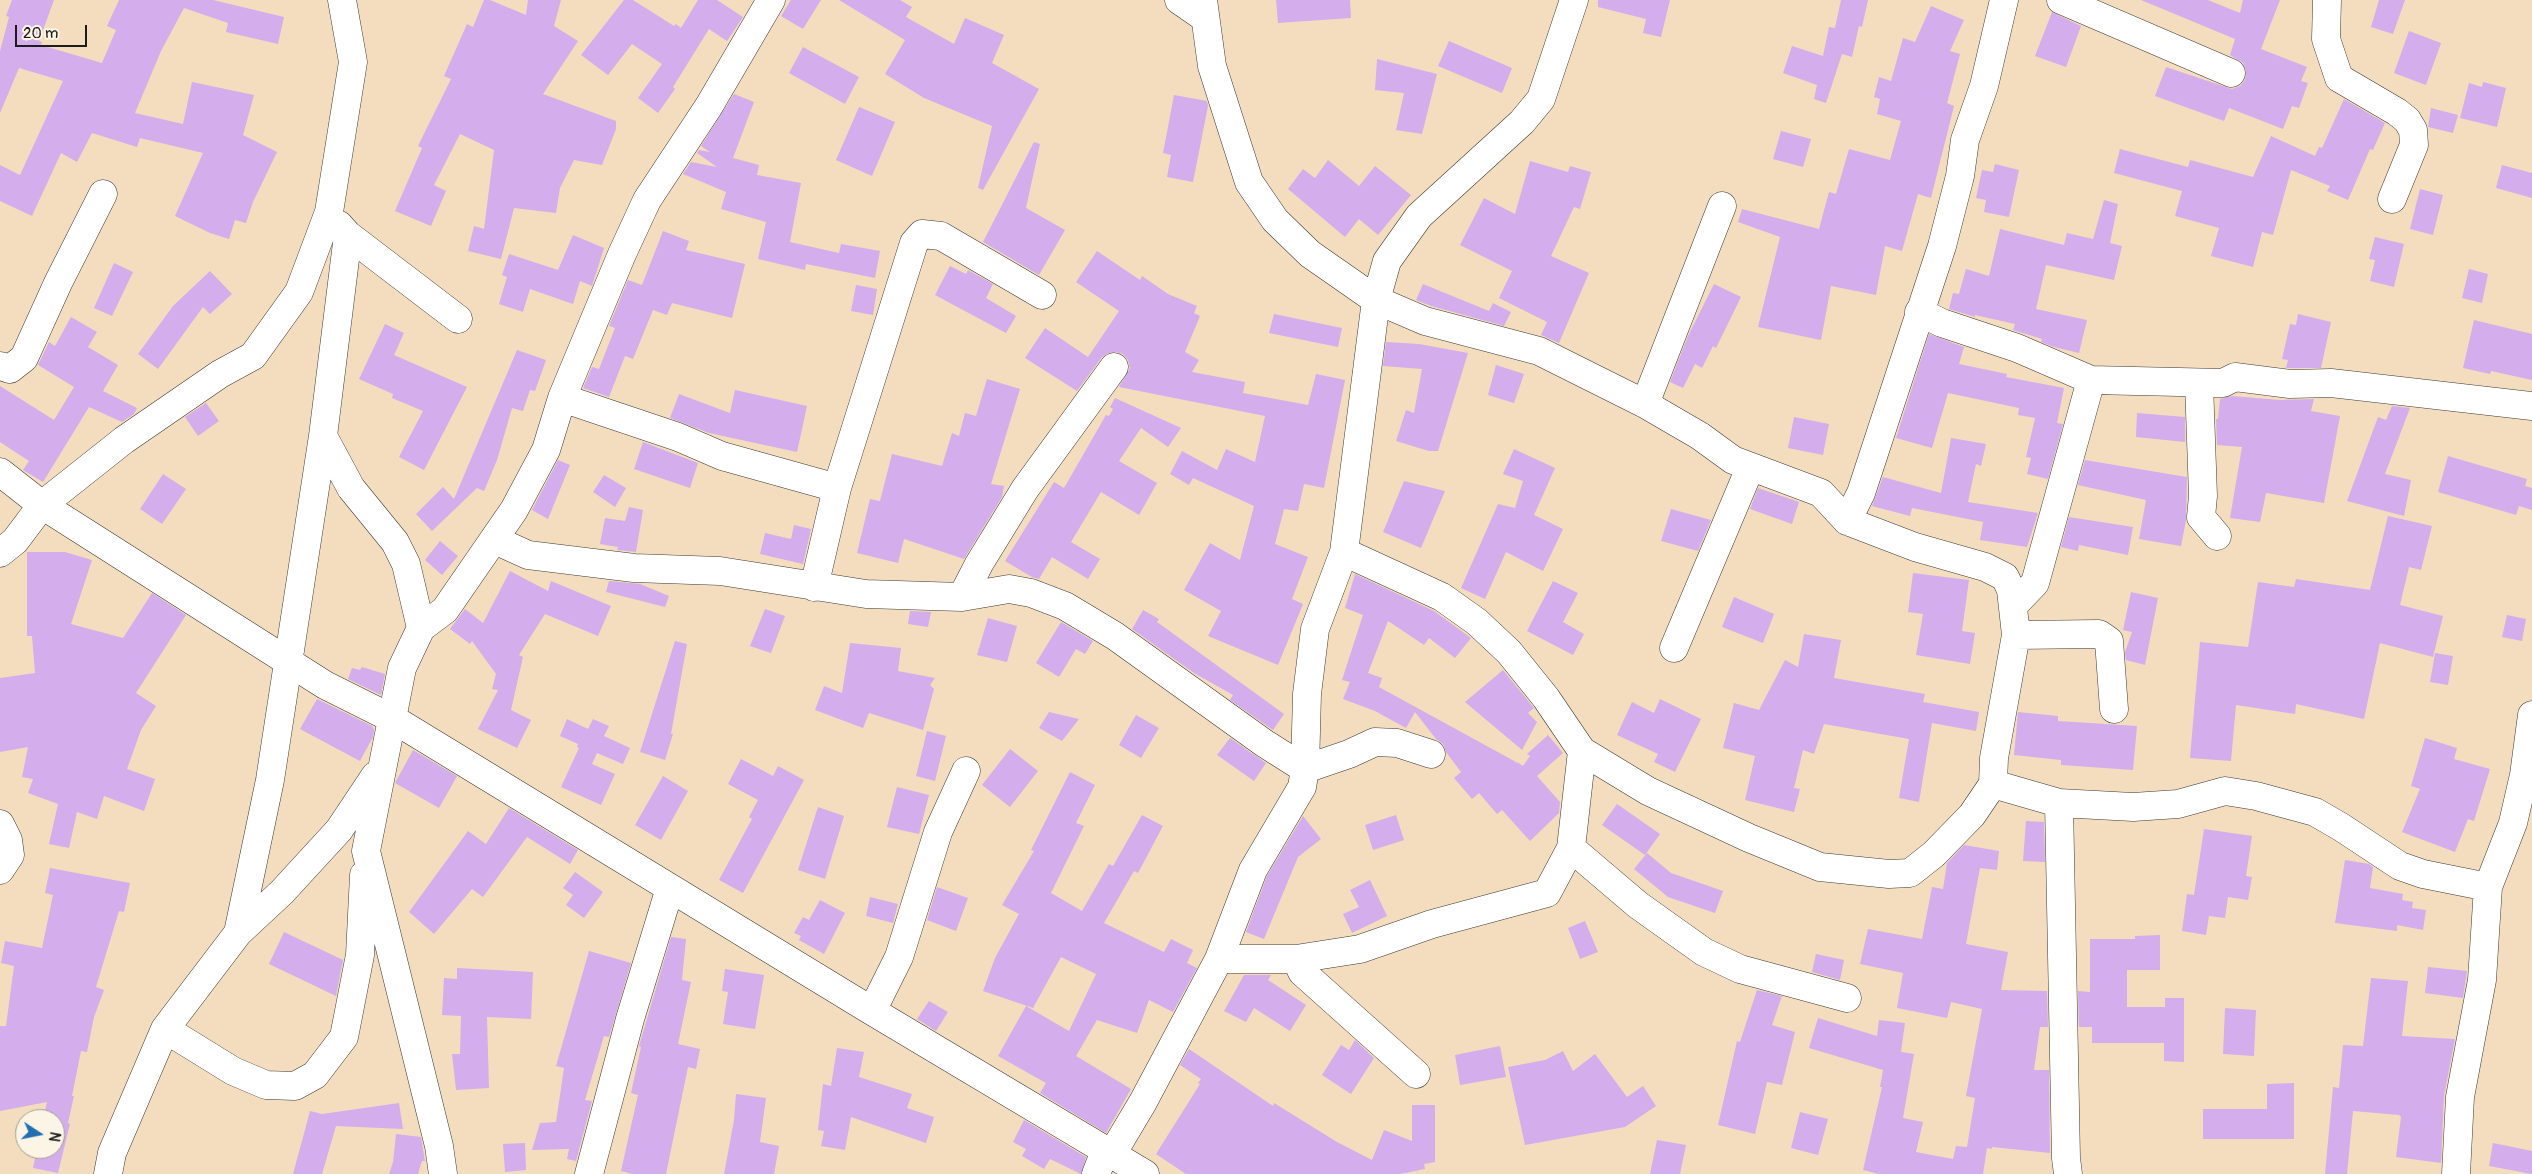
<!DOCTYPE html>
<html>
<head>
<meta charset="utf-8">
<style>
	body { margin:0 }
	#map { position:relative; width:2532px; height:1174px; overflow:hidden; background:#f4ddbe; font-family:Pangolin,sans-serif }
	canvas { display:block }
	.north { position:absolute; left:15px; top:1109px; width:50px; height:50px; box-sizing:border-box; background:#fcf5e5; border:1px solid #a29e95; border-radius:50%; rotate:101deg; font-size:14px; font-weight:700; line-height:20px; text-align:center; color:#1c1c1c }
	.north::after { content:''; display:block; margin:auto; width:18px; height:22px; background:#1f6fb2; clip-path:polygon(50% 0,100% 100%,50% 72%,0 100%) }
	.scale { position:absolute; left:15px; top:25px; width:72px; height:22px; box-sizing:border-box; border:2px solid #1c1c1c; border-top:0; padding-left:6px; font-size:15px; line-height:18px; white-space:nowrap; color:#1c1c1c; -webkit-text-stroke:4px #fcf5e5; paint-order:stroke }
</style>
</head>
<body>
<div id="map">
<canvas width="2532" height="1174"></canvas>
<div class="north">N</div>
<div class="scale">20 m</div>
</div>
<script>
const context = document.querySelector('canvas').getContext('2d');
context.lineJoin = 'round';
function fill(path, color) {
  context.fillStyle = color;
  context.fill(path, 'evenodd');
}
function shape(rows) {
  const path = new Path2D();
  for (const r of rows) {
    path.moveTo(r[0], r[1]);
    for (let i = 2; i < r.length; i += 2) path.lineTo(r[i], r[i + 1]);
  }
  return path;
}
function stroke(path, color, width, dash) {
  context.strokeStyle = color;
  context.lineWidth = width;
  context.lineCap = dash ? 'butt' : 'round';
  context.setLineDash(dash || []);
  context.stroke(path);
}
fill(shape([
	[12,0,54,0,39,41,42,42,41,45,102,63,116,30,107,26,119,0,213,0,284,17,278,44,226,32,228,23,184,8,161,51,135,113,183,124,192,82,254,95,243,135,277,152,253,202,246,223,235,220,229,239,210,233,175,216,203,153,140,138,137,147,92,133,77,162,61,153,32,216,0,201,0,165,20,175,63,81,19,68,0,113,0,51,9,17,6,16],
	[484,0,490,0,526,15,528,0,561,0,554,26,578,41,543,94,616,121,616,129,602,165,574,160,560,188,556,213,514,208,501,259,468,251,474,226,484,229,494,150,460,134,434,185,446,191,431,226,395,211,422,148,418,146,451,79,444,76,467,24,473,27],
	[624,0,633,0,674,26,676,24,681,28,698,0,717,0,743,17,727,41,709,29,673,87,675,89,658,113,638,98,662,64,632,44,608,75,581,55],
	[791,0,821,0,803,29,781,16],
	[839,0,900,0,912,7,906,17,954,44,965,18,1004,35,992,63,1039,89,983,190,978,188,992,126,924,98,885,74,905,40],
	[1276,0,1350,0,1351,18,1278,23],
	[1598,0,1670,0,1661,37,1643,33,1646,19,1598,7],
	[1841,0,1868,0,1862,27,1859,26,1852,57,1842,54,1826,103,1814,99,1817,85,1783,73,1792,46,1823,56,1829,27,1835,28],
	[2141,0,2208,0,2240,13,2243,0,2280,0,2261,49,2307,67,2301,81,2308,83,2299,108,2292,106,2283,129,2229,108,2224,121,2155,96,2166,67,2232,89,2240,86,2245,80,2246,71,2243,63,2230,55,2235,39],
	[2379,0,2405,0,2393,34,2371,27],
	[1931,6,1964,20,1950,51,1960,54,1947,103,1954,106,1931,198,1918,194,1902,251,1885,246,1876,295,1831,286,1821,340,1758,327,1780,237,1738,222,1742,209,1819,229,1829,192,1836,194,1849,149,1890,160,1901,121,1877,114,1880,99,1874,97,1879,77,1891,81,1903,38,1915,42],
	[2052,12,2081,26,2066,67,2035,56],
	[2409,31,2441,43,2426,85,2394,73],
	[1449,41,1512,68,1502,93,1438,66],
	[803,47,859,77,845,104,789,73],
	[1377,59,1437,74,1422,134,1396,130,1404,93,1375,90],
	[2483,82,2506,88,2497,127,2460,118,2469,83,2482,87],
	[734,94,754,102,733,158,759,165,757,175,801,183,790,242,839,253,841,244,880,251,875,278,806,264,805,270,758,259,766,222,721,209,726,192,683,174,691,162,717,167,697,153,699,150,710,152,701,146],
	[1174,95,1207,101,1208,106,1193,182,1167,177,1171,155,1163,153],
	[2344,99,2385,123,2373,150,2370,149,2348,200,2327,191,2330,186,2291,170,2273,235,2262,232,2253,267,2211,256,2219,228,2175,216,2182,191,2114,173,2120,149,2188,167,2190,160,2253,177,2271,136,2315,156,2319,147,2322,148],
	[859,107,895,122,872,176,836,160],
	[2431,108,2458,115,2453,133,2428,127],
	[1781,131,1811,139,1803,167,1773,159],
	[1034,142,1040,144,1026,208,1065,230,1039,275,983,242],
	[1328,160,1359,186,1375,166,1411,195,1378,235,1359,219,1345,237,1288,189,1303,169,1315,178],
	[1530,161,1568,172,1570,166,1591,172,1580,209,1574,207,1551,256,1589,273,1559,343,1541,335,1547,322,1499,298,1512,271,1460,245,1484,198,1515,214],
	[1995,164,2019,170,2009,217,1984,212,1986,200,1976,198,1982,170,1993,172],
	[2502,165,2532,173,2532,198,2496,188],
	[2420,189,2443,195,2433,235,2410,229],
	[2104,200,2118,204,2110,243,2122,246,2114,280,2046,265,2036,309,2087,320,2079,353,2054,347,2041,342,2042,339,2013,330,2015,324,1975,315,1975,317,1949,309,1953,293,1959,294,1966,269,1989,276,2000,229,2064,245,2067,233,2093,239],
	[663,231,689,241,686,250,745,264,732,318,672,303,667,315,653,310,633,359,625,356,609,397,583,388,592,367,599,369,615,328,609,326,628,280,642,285],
	[573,235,604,248,592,286,580,281,573,304,530,289,523,312,499,304,507,277,502,275,509,254,558,270],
	[2375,237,2404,244,2394,287,2370,281,2375,260,2369,259],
	[1097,251,1140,280,1142,276,1168,294,1197,306,1194,313,1200,316,1185,352,1199,360,1192,372,1245,382,1243,393,1308,405,1316,374,1345,380,1324,488,1304,484,1298,511,1284,509,1275,544,1308,557,1292,599,1303,604,1278,665,1208,636,1221,611,1184,590,1210,543,1240,560,1254,506,1193,478,1189,485,1170,474,1182,451,1217,470,1226,449,1255,462,1265,416,1119,387,1130,368,1128,360,1123,354,1116,352,1108,353,1102,357,1077,391,1025,358,1045,328,1088,357,1119,311,1076,282],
	[114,263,133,272,112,316,94,308],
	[950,266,966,274,968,270,993,284,986,298,1016,316,1006,333,935,295],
	[2469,269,2488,274,2482,303,2462,298],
	[210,271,232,294,210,314,203,307,158,369,138,354,173,306],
	[1423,284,1489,311,1493,303,1511,312,1504,326,1431,306,1416,300],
	[1714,284,1741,297,1716,348,1713,346,1702,368,1695,364,1683,388,1670,382,1688,336],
	[856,285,877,289,873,315,851,311],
	[1274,314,1342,328,1338,347,1269,333],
	[2298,314,2331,322,2321,368,2286,368,2288,360,2282,359,2290,324,2296,325],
	[71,317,97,332,88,347,118,365,103,391,137,408,134,414,122,422,89,407,43,482,23,470,29,461,0,442,0,386,54,420,74,387,38,365,49,342,55,346],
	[2474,320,2532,334,2532,380,2491,371,2490,374,2463,368],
	[385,324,404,333,394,355,467,387,424,470,399,457,423,411,392,398,393,394,359,379],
	[1929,334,1964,347,1959,364,2007,374,2006,377,2064,388,2057,423,2063,424,2048,479,2027,474,2031,458,2026,457,2035,418,2018,415,2019,408,1948,393,1932,448,1896,438],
	[1386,342,1419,344,1468,353,1438,451,1429,451,1396,441,1406,410,1414,413,1422,369,1383,366],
	[517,350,546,360,535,391,530,390,523,411,512,408,497,460,484,491,477,488,432,531,416,514,443,487,454,499],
	[1496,365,1524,374,1514,403,1488,395],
	[987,379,1020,389,991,484,1004,486,1002,497,964,559,904,539,898,563,857,553,870,499,880,501,892,454,942,466,952,433,959,436,965,413,976,416],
	[735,390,807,406,797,452,709,433,670,418,679,394,730,413],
	[2232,396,2280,400,2314,399,2311,411,2340,416,2324,503,2266,493,2260,522,2230,518,2242,447,2217,445,2216,419,2218,419,2220,399],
	[1115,398,1181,428,1168,447,1141,428,1119,461,1157,483,1139,515,1101,492,1071,542,1100,559,1088,579,1052,557,1039,579,1032,577,1005,561,1054,482,1064,488,1106,415,1109,416,1113,409,1110,407],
	[206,403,219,421,198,436,185,417],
	[2392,406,2410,408,2385,474,2411,480,2404,516,2347,501,2378,417,2386,420],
	[2137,413,2185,417,2185,442,2136,437],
	[1794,417,1829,424,1823,455,1788,448],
	[1951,438,1986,444,1981,466,1976,464,1968,502,2038,513,2027,547,1980,540,1983,522,1912,508,1910,516,1872,506,1883,477,1941,493],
	[643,442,698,463,690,488,634,469],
	[1514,449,1555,468,1534,515,1563,529,1543,571,1506,552,1485,599,1461,588,1498,504,1515,508,1523,481,1503,474],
	[2448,456,2527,479,2525,486,2532,488,2532,510,2519,506,2516,515,2438,492],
	[558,460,570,465,548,519,532,510],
	[2085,460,2187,477,2186,520,2181,546,2139,539,2146,500,2078,485],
	[163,474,186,489,162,524,140,509],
	[604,475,626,488,615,507,593,492],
	[1404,481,1445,491,1421,548,1383,532],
	[1758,488,1799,502,1792,524,1750,509],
	[629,507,643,510,636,552,617,550,618,547,600,544,605,518,625,521],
	[1671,509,1711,520,1698,551,1661,541],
	[2388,516,2432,526,2421,570,2409,567,2400,605,2443,616,2433,657,2380,643,2364,719,2296,704,2295,714,2236,705,2231,761,2190,758,2200,642,2248,647,2258,582,2294,587,2296,579,2370,590],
	[2069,517,2133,527,2128,555,2079,545,2078,551,2061,547],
	[794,525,811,529,803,564,760,554,765,533,791,539],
	[440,541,458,556,442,575,425,560],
	[27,552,65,552,92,560,71,624,123,638,152,593,186,615,136,693,156,706,141,730,127,769,155,779,144,811,104,796,97,819,77,812,69,848,49,844,58,804,28,793,33,779,22,777,28,747,0,752,0,678,35,673,32,636,27,636],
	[510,571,548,591,551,581,611,606,598,636,545,614,519,655,523,657,511,710,531,720,517,748,478,729,498,690,492,689,496,674,472,641,470,644,450,629,465,609,483,623],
	[1913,573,1969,580,1962,631,1975,633,1970,664,1916,655,1923,614,1908,612],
	[1355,574,1434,611,1471,638,1455,658,1429,638,1424,645,1388,621,1368,673,1382,678,1379,687,1516,762,1514,764,1517,762,1523,766,1530,756,1527,754,1548,735,1563,753,1537,776,1560,802,1559,813,1530,841,1502,810,1497,814,1479,793,1472,799,1454,778,1461,772,1446,752,1443,744,1436,739,1415,712,1406,728,1375,711,1343,699,1350,682,1342,680,1363,615,1345,608],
	[609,581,640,584,669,596,665,607,606,592],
	[1553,581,1578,593,1563,622,1584,634,1573,655,1527,631],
	[2131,592,2158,598,2145,665,2126,660,2125,652,2132,632,2123,630],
	[1734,597,1774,614,1763,643,1722,627],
	[765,609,785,616,771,653,750,646],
	[1143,610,1159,619,1157,622,1284,714,1273,730,1230,700,1233,695,1194,673,1132,629],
	[910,611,931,612,928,627,908,624],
	[2507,615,2526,619,2522,641,2502,637],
	[988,618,1017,626,1007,662,977,655],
	[1061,622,1093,641,1085,654,1076,649,1059,677,1036,663],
	[1804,634,1841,640,1834,678,1925,694,1923,702,1979,712,1976,731,1932,723,1919,802,1899,798,1909,739,1824,724,1814,754,1803,750,1794,788,1800,789,1794,812,1745,800,1755,756,1723,748,1734,703,1759,710,1785,660,1798,667],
	[675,641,687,644,671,734,673,734,665,760,640,752],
	[850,643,901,648,898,671,935,678,930,685,934,689,923,730,869,713,863,728,815,710,824,686,842,693],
	[2435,653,2453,656,2448,685,2430,682],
	[362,667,385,674,381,695,348,679,352,668,360,670],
	[1503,670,1534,708,1528,713,1537,722,1522,750,1465,702],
	[317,699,372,726,374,730,373,737,360,761,300,729],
	[1660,699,1701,719,1675,772,1654,762,1658,754,1617,735,1632,702,1654,713],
	[1049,712,1079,719,1062,741,1039,728],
	[2018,712,2058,716,2058,721,2137,726,2133,770,2061,765,2061,760,2014,755],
	[1136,715,1159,728,1141,758,1119,745],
	[567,719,588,729,593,719,609,726,604,736,630,748,623,764,597,753,592,764,615,774,601,805,561,787,579,748,577,747,578,744,560,736],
	[927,731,946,736,935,781,916,776],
	[1230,738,1266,763,1254,781,1217,755],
	[2425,738,2457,748,2454,759,2490,769,2474,821,2468,819,2455,852,2402,832,2420,789,2411,786],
	[1010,749,1038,771,1010,807,982,785],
	[413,750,457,776,439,808,395,783],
	[741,759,773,776,778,766,804,780,743,893,719,880,752,819,749,817,758,800,728,784],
	[1070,772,1095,785,1076,823,1084,826,1051,893,1082,911,1109,864,1113,866,1142,815,1163,826,1138,873,1134,871,1104,923,1164,952,1171,939,1193,950,1187,963,1197,968,1173,1012,1149,1000,1137,1033,1097,1020,1076,1056,1131,1089,1106,1133,1040,1093,1046,1083,998,1056,1026,1006,1069,1031,1096,974,1061,957,1033,1008,983,991,995,958,1019,914,1002,905,1034,851,1031,850],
	[663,776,688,791,661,840,635,825],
	[897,787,929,795,919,834,887,827],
	[1617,804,1660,834,1645,855,1602,825],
	[818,807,844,816,825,879,798,870],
	[509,808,578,850,570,864,527,837,483,897,472,889,434,934,409,912,468,831,486,844],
	[1396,815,1404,840,1373,850,1365,825],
	[1303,816,1321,839,1298,857,1264,939,1246,932,1267,876],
	[2026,821,2044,822,2045,862,2023,861],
	[2204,829,2252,836,2246,876,2252,877,2248,900,2228,897,2225,918,2209,916,2206,935,2182,931,2187,894,2194,895],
	[1964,845,1999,851,1997,870,1980,868,1966,944,2008,952,2001,990,2047,991,2048,1027,2040,1027,2034,1070,2049,1070,2050,1153,1992,1147,1992,1149,1987,1148,1983,1174,1879,1174,1863,1170,1882,1087,1880,1087,1883,1070,1809,1048,1818,1018,1877,1036,1879,1020,1905,1023,1901,1052,1914,1054,1903,1118,1923,1122,1916,1152,1953,1159,1956,1146,1967,1147,1975,1098,1966,1096,1982,1009,1951,1002,1947,1018,1897,1008,1903,973,1860,964,1868,929,1922,939,1932,887,1943,889,1947,863],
	[1647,853,1671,873,1723,891,1715,913,1668,897,1634,869],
	[2345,860,2369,864,2373,867,2370,888,2403,894,2402,900,2413,902,2412,908,2426,910,2423,930,2397,925,2397,931,2335,923],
	[50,868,130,883,124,912,119,911,96,987,104,990,94,1017,87,1052,81,1051,72,1096,74,1096,68,1123,70,1124,58,1173,33,1168,37,1149,55,1149,55,1119,43,1119,47,1102,0,1111,0,1026,6,1026,14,966,1,963,5,941,42,948,53,895,45,893],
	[575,872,603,892,584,918,566,905,573,895,563,888],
	[1370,880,1387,916,1352,933,1343,914,1359,907,1350,890],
	[937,887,968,898,956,931,927,920],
	[870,897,898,904,893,923,866,916],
	[820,900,845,913,824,954,799,940,801,936,794,933,803,917,809,920],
	[1585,921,1598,952,1580,959,1568,928],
	[284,932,343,960,336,996,269,964],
	[2160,935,2160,970,2127,970,2127,1007,2165,1007,2165,998,2184,998,2184,1062,2164,1061,2164,1043,2092,1043,2092,1027,2079,1027,2078,991,2090,992,2090,939,2135,939,2135,936],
	[671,937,686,939,682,980,691,982,678,1044,700,1049,696,1069,688,1067,666,1174,633,1174,621,1171,638,1095,631,1093,641,1047,639,1046],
	[589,951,631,963,609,1037,604,1036,585,1100,592,1101,576,1161,567,1159,569,1149,532,1150,540,1123,556,1122,564,1068,556,1066],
	[1816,954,1844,960,1840,980,1812,972],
	[2428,967,2467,971,2463,998,2425,993],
	[457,968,533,972,531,1019,487,1017,489,1088,456,1090,452,1054,460,1054,461,1016,442,1015,444,978,457,979],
	[725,969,764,975,755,1029,723,1024,728,992,722,991],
	[1244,975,1271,975,1268,980,1306,1005,1290,1031,1254,1008,1246,1022,1224,1011],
	[2371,978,2408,981,2402,1036,2455,1039,2444,1096,2441,1163,2396,1157,2401,1117,2399,1115,2353,1111,2347,1174,2325,1174,2333,1087,2339,1088,2343,1045,2363,1046],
	[1757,990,1782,996,1772,1025,1795,1032,1782,1085,1767,1082,1755,1134,1718,1125,1737,1041,1740,1042],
	[929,1001,948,1012,936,1031,917,1019],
	[2225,1008,2256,1010,2254,1056,2223,1054],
	[1355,1040,1374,1058,1351,1094,1322,1075,1341,1045,1349,1050],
	[1500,1046,1506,1077,1460,1085,1455,1055],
	[837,1048,864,1052,859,1077,912,1094,907,1108,934,1117,926,1143,851,1117,845,1150,821,1146,824,1131,818,1130,823,1084,831,1086],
	[1189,1049,1273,1106,1274,1103,1337,1142,1372,1160,1384,1130,1412,1141,1412,1105,1435,1105,1435,1162,1424,1164,1425,1169,1400,1174,1186,1174,1156,1154,1200,1084,1198,1083,1201,1079,1180,1065],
	[1563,1051,1573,1071,1595,1054,1627,1097,1643,1086,1656,1106,1625,1127,1525,1145,1508,1067,1545,1060],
	[2294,1083,2294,1139,2203,1139,2203,1109,2267,1109,2267,1084],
	[736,1094,766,1098,760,1142,779,1146,774,1174,724,1174,734,1120],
	[399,1103,403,1129,336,1126,322,1174,293,1174,310,1111,322,1114],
	[1800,1112,1828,1119,1818,1155,1791,1148],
	[1024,1120,1086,1157,1081,1174,1050,1159,1044,1169,1022,1156,1026,1149,1013,1142],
	[396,1134,421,1137,425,1161,422,1161,418,1174,389,1174,393,1162],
	[1657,1140,1686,1145,1680,1174,1650,1174],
	[525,1143,526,1170,505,1172,503,1144],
	[2493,1143,2532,1151,2532,1174,2489,1166]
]), '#d3adec');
const minor = shape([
	[1179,0,1205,18],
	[1203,0,1212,66,1249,182,1275,220,1310,254,1376,300,1425,321,1539,351,1645,404,1700,436,1733,460,1821,493,1847,521,1915,547,1985,567,2005,577,2011,590,2016,635,1994,758,1993,784,1972,815,1934,854,1910,873,1889,874,1820,867,1749,838,1648,791,1582,751,1546,698,1509,652,1477,622,1442,597,1344,552],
	[2061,0,2231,73],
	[2327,0,2326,39,2339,78,2397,112,2407,120,2413,130,2414,145,2392,199],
	[339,225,348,235,458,319],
	[348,235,323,436,351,488,395,542,406,564,421,628,402,668,366,851,439,1146,443,1174],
	[1919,312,1942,323,2017,348,2091,380,2223,383,2235,377,2290,384,2331,383,2532,406],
	[0,366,10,369,24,358,58,283,103,194],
	[2199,383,2203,496,2201,517,2217,536],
	[562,398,678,437,722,456,837,488,814,587],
	[1645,404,1722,206],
	[0,472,42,505,325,685,393,719,867,1008,1145,1174],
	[837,488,914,243,922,234,941,236,1042,295],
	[1847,521,1861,493,1942,246,1960,176,1965,140,1984,86,2004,0],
	[495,540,528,555,634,568,720,571,866,594,962,597,1009,589,1031,593,1065,606,1115,636,1264,743,1305,769,1349,754,1375,742,1397,743,1431,754],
	[0,553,15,541,42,505,124,440,220,374,253,356,299,292,329,212,353,62,342,0],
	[962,597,979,564,1025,489,1114,367],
	[2013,606,2035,583,2091,380],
	[421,628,445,610,514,510,546,450,562,398,622,254,647,200,709,106,771,0],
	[2016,635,2099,634,2109,641,2114,709],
	[1674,648,1750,468],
	[1993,784,2059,803,2133,807,2178,804,2225,791,2256,796,2315,812,2341,827,2400,866,2423,874,2488,887],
	[2059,803,2066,1158,2068,1174],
	[0,824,8,840,10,855,0,870],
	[1571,848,1638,905,1704,952,1740,969,1847,998],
	[238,933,270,780,323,436],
	[1219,959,1296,959,1360,949,1432,924,1547,893,1571,848,1582,751],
	[1296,959,1302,972,1416,1074],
	[867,1008,878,999,899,957,938,832,966,771],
	[165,1029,233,1071,266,1085,295,1086,315,1075,344,1037,360,955,364,875],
	[1112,1154,1143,1102,1219,959,1253,870,1302,787,1305,769,1307,694,1315,629,1344,552,1376,300,1387,261,1419,216,1522,122,1541,99,1574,0],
	[108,1174,112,1153,165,1029,238,933,282,892,339,830,375,776],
	[589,1174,630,1019,670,888],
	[1096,1174,1105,1151],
	[2456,1174,2460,1097,2482,980,2488,887,2513,823,2524,775,2532,715]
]);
stroke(minor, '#3c3934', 29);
stroke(minor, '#fff', 28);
</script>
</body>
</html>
